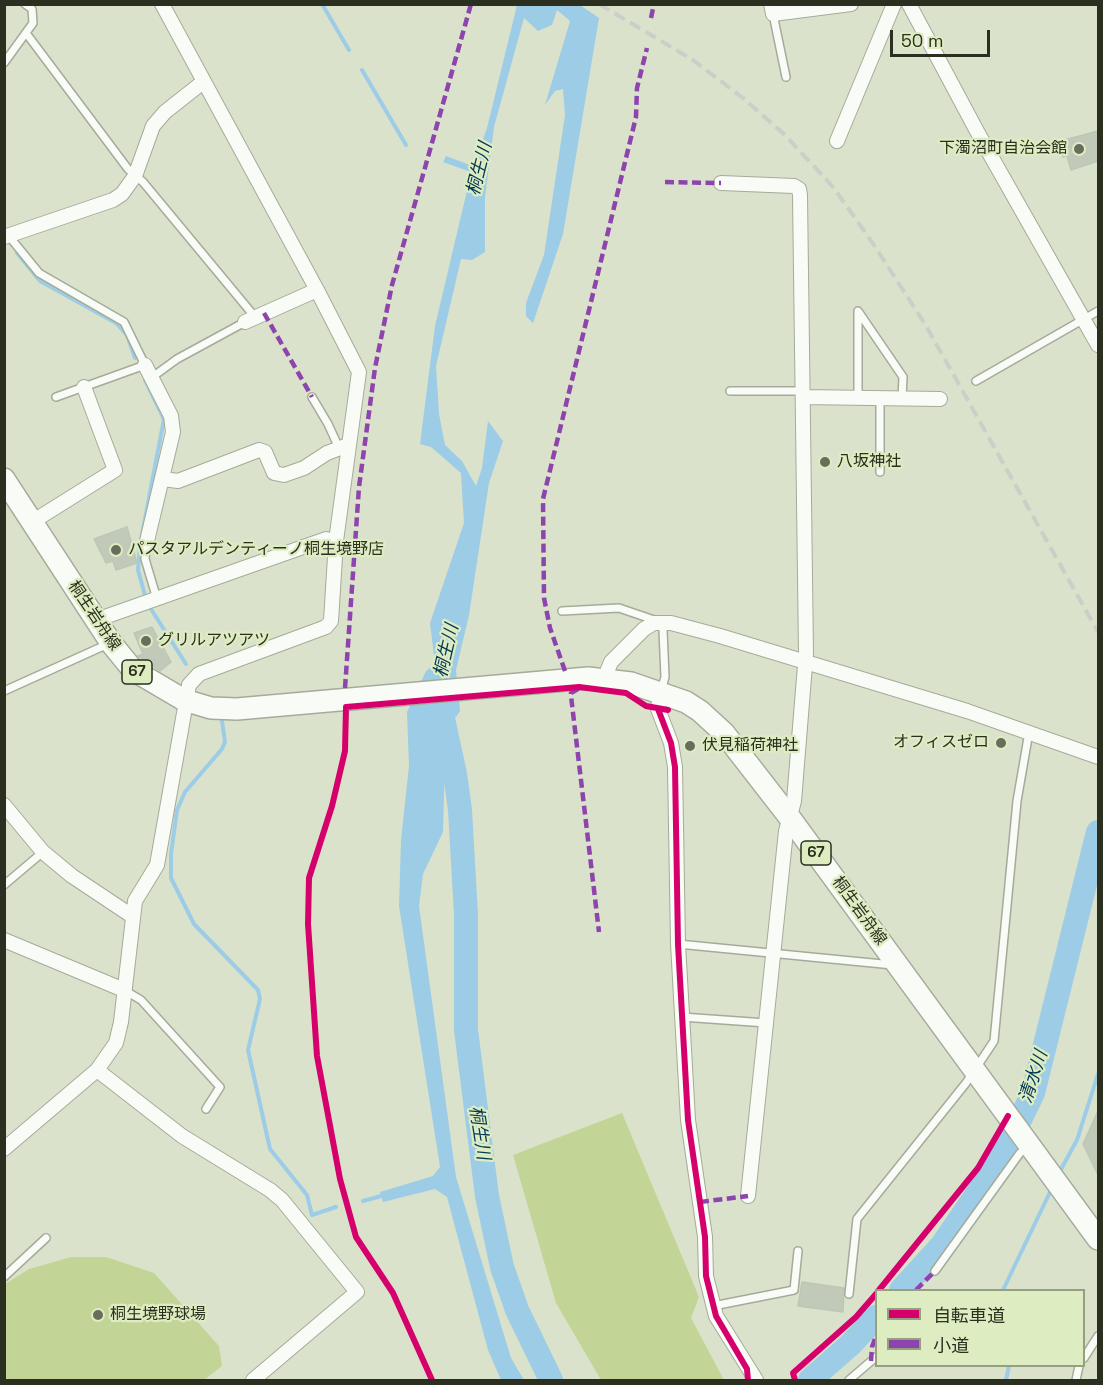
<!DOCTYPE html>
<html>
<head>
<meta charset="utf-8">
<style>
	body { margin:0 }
	#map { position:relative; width:1103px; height:1385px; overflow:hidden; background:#dae2cb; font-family:"Space Grotesk","Noto Sans JP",sans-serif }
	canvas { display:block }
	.frame { position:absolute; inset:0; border:6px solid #2a2f1f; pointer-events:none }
	.legend { position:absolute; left:875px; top:1289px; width:210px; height:78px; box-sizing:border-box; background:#deecc1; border:2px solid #96a080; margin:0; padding:8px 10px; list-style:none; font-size:18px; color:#2a2f1f }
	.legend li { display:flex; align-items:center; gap:12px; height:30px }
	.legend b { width:30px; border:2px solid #96a080 }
	.scale { position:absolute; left:890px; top:30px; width:100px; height:27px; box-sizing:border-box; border:3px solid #2a2f1f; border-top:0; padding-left:8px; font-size:18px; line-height:21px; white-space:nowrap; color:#2a2f1f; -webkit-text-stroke:4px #deecc1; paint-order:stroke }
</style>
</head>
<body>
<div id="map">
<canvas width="1103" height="1385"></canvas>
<div class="frame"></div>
<ul class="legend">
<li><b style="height:8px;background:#d6006c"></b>自転車道</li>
<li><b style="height:8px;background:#8e44ad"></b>小道</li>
</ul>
<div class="scale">50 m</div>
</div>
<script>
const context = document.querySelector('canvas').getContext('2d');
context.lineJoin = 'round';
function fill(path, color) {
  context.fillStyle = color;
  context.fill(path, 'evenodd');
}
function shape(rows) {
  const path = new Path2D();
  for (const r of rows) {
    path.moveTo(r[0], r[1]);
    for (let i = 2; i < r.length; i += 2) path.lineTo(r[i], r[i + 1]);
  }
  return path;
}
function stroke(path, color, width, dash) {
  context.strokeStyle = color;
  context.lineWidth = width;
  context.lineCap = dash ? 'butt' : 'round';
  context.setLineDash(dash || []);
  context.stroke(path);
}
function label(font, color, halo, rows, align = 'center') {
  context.font = font + ' "Space Grotesk","Noto Sans JP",sans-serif';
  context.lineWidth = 4.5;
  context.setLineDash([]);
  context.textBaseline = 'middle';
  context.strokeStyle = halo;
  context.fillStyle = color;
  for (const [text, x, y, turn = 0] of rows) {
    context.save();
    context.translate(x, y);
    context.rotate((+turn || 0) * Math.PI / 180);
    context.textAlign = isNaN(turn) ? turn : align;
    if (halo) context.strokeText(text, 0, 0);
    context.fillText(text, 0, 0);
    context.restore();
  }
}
fill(shape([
	[622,1113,699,1297,691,1318,724,1380,601,1380,556,1303,513,1155],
	[71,1257,106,1257,154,1273,219,1346,222,1366,204,1380,5,1380,5,1284,29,1269]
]), '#c3d596');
fill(shape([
	[517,5,580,5,599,18,563,234,533,323,526,316,526,303,544,255,565,115,563,89,555,91,545,105,570,21,557,10,552,25,538,31,524,18,494,127,485,197,485,252,472,260,461,259,436,366,439,414,445,445,462,461,476,486,482,468,488,421,503,441,489,483,469,615,456,670,460,711,456,717,446,720,443,832,423,874,419,906,456,1177,511,1358,524,1380,501,1380,488,1350,447,1197,435,1189,383,1202,380,1192,433,1176,440,1167,399,906,401,840,409,766,407,712,426,671,435,664,430,623,464,523,461,473,431,447,420,444,435,326,470,178,468,171,443,162,446,156,470,165,475,161,487,128]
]), '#9dcce7');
stroke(shape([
	[322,4,349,50],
	[362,70,406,145],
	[17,253,40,281,116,323,127,335,135,358],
	[145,380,164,419,140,545,138,570,146,599],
	[149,606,186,664],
	[222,721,225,742,222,749,185,792,177,810,171,854,171,878,194,924,258,990,260,999,248,1050,270,1149,307,1195,312,1215,336,1207],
	[1059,1173,1077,1140,1098,1074],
	[363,1201,385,1195],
	[1003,1290,1052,1188],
	[1006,1380,1009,1366]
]), '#9dcce7', 4);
stroke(shape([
	[439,700,455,774,460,810,466,915,466,1030,487,1196,502,1267,517,1310,551,1380],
	[901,1290,942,1245,979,1191,1015,1130,1033,1093,1098,832],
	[810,1380,851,1344,876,1317]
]), '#9dcce7', 24);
const building = shape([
	[1098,131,1098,161,1071,170,1067,156,1063,157,1057,142,1098,131],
	[127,527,137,563,116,570,113,561,106,563,94,539,127,527],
	[152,627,171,662,160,671,138,656,143,654,134,633,152,627],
	[1098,1111,1098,1175,1083,1144,1098,1111],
	[802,1282,844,1288,843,1312,798,1306,802,1282]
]);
fill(building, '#c1cab9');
stroke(building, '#bdc7b6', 1.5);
const service = shape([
	[773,14,786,77],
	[26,33,128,169,143,182,255,317],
	[4,63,33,23,32,9,25,4],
	[8,235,39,273,124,322,145,365,56,397],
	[151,378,177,359,245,322],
	[976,381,1098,311],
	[730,391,802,391],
	[312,397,328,424,339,448],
	[858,398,858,311,903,377,902,398],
	[880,472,880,398],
	[147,541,145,559,157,599],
	[562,611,619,608,660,622,663,630,665,677,661,691],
	[4,691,108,644],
	[4,885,43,852],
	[678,944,893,965],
	[124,990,141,1000,220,1087,206,1109],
	[682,1017,766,1023],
	[935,1271,1020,1153,1027,1148],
	[4,1277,46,1238],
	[849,1294,857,1219,966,1083,994,1041,1017,801,1029,732],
	[713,1306,794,1290,798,1251],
	[1084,1358,1098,1336],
	[849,1380,876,1357],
	[1076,1380,1079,1366]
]);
const minor = shape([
	[771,4,773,14,851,4],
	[909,4,979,135,1098,345],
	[837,141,894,4],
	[721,183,794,186,799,189,800,195,806,653,794,801,786,831,748,1196],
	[4,237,113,200,122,194,135,176,153,126,165,112,203,82],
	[245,322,317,290],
	[145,365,171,416,173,432,147,541],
	[803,397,940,399],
	[163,479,178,481,259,450,265,452,274,473,284,475,304,468,327,453,348,445],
	[32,522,115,470,84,387],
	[96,620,326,539,336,541],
	[604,679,611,662,644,629,654,623,671,623,720,636,967,711,1098,757],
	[660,693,658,709,671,743,675,767,678,944,688,1120,705,1237,706,1276,716,1316,756,1380],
	[4,805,43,852,72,876,132,916],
	[4,940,124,990],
	[97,1070,182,1136,270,1190,282,1200,357,1292,253,1380],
	[4,1149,97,1070,116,1043,121,1022,135,901,157,865,189,685,199,674,326,627,331,621,336,541,359,372,317,290,162,4]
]);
const primary = shape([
	[4,479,111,643,133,670,184,700,211,708,237,709,588,678,631,683,686,702,700,711,724,733,790,818,1098,1239]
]);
stroke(service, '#a5ab9a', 10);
stroke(minor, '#a5ab9a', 16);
stroke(primary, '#a5ab9a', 24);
stroke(service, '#f9fbf7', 7);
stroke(minor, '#f9fbf7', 14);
stroke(primary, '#f9fbf7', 21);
stroke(shape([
	[599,4,693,60,743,98,785,135,833,187,872,242,925,324,1098,632]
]), '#cccec8', 4, [12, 6]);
stroke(shape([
	[651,18,654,4],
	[665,182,721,183],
	[264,313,312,397],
	[565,671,550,628,544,598,543,499,636,117,637,88,647,48],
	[345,688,359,487,375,368,392,285,471,4],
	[578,689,571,693,571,696,599,932],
	[700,1202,748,1196],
	[916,1290,935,1271],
	[871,1361,872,1347,876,1336]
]), '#8e44ad', 4.5, [9, 4.5]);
stroke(shape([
	[658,709,671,743,675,767,678,944,688,1120,705,1237,706,1276,716,1316,747,1369,748,1380],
	[879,1290,978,1168,1008,1116],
	[432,1380,393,1293,356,1237,340,1179,317,1056,308,924,309,878,332,806,345,751,346,707,579,687,626,693,646,706,668,710],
	[795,1380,793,1373,856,1317,876,1294]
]), '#d6006c', 6);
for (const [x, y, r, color] of [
	[1079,149,6,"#686e5b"],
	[825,462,6,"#686e5b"],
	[116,550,6,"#686e5b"],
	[146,641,6,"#686e5b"],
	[1001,743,6,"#686e5b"],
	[690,746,6,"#686e5b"],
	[98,1315,6,"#686e5b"]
]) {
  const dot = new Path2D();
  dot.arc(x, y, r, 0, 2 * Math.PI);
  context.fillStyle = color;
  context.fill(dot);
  stroke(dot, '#deecc1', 2);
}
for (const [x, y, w] of [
	[137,672,30],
	[816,853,30]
]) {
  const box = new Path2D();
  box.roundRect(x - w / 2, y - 12, w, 24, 4.5);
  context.fillStyle = '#deecc1';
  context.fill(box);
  stroke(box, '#2a2f1f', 1.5);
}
label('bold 15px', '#2a2f1f', null, [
	["67",137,672],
	["67",816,853]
]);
label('16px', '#2a2f1f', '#deecc1', [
	["下濁沼町自治会館",1067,149,"right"],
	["八坂神社",837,462],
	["パスタアルデンティーノ桐生境野店",128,550],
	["グリルアツアツ",158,641],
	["オフィスゼロ",989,743,"right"],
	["伏見稲荷神社",702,746],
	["桐生境野球場",110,1315]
], 'left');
label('16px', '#2a2f1f', '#deecc1', [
	["桐生岩舟線",94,616,56],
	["桐生岩舟線",859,911,54]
]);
label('italic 18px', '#023756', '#deecc1', [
	["桐生川",480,169,-76],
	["桐生川",447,651,-77],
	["清水川",1034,1077,-72],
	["桐生川",479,1133,81]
]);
</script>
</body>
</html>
